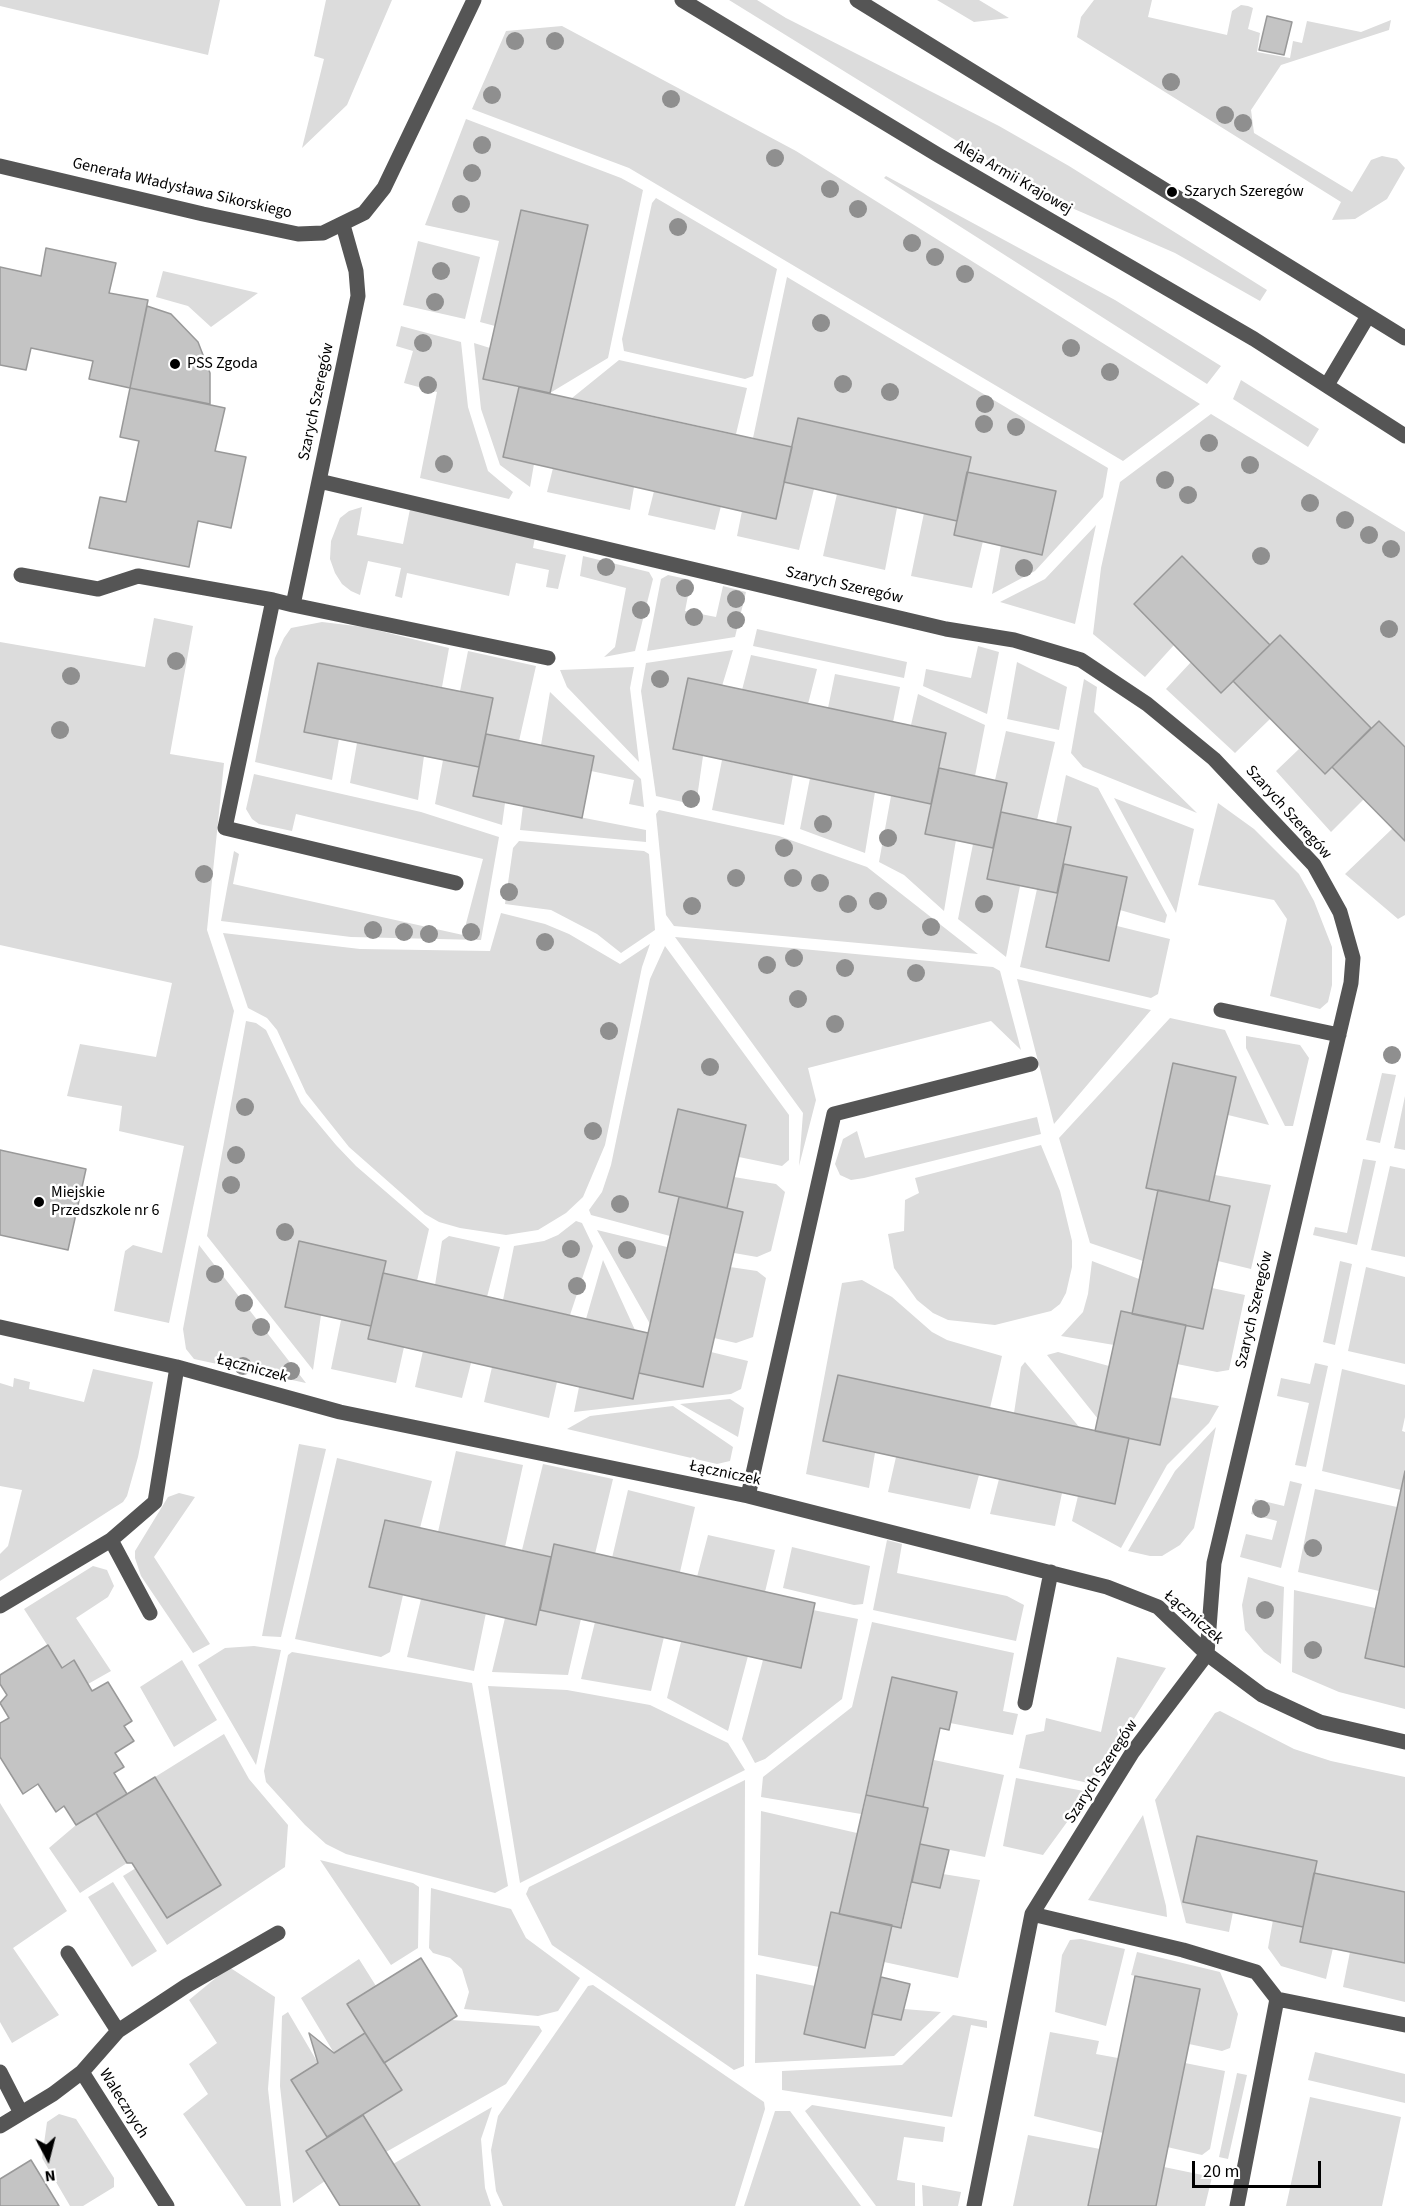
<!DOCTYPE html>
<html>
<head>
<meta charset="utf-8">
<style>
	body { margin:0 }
	#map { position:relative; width:1405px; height:2206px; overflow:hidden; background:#fff; font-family:"Source Sans 3",sans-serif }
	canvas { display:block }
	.north { position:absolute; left:18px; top:2128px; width:60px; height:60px; -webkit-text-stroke:4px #fff; paint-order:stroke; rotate:173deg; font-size:16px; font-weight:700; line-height:24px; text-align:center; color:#000 }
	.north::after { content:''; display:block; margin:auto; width:21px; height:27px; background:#000; clip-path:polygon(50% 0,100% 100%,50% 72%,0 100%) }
	.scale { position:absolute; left:1192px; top:2161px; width:129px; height:27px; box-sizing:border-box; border:3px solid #000; border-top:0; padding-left:8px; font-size:18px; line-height:21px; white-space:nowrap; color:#000; -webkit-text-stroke:4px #fff; paint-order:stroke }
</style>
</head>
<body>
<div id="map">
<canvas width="1405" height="2206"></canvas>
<div class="north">N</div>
<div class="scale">20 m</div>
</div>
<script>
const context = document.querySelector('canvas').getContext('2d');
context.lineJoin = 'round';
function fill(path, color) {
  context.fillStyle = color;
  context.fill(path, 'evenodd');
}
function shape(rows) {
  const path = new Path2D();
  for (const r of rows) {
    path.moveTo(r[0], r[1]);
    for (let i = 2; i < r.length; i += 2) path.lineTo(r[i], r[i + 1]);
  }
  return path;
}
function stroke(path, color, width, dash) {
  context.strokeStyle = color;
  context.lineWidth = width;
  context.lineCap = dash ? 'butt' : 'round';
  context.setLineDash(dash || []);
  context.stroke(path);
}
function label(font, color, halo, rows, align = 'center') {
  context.font = font + ' "Source Sans 3",sans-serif';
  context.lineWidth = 5;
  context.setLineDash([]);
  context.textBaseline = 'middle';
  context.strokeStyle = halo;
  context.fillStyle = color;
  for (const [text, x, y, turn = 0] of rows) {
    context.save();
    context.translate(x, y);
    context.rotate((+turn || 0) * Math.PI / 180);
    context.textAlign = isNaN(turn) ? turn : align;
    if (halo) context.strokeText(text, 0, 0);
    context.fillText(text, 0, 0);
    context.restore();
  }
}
fill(shape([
	[0,0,220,0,208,55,0,6],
	[326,0,392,0,347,105,302,148,324,59,314,56],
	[729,0,757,0,786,18,999,126,1069,166,1267,290,1260,301,1175,253,1049,198],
	[937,0,979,0,1009,18,974,22],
	[1094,0,1152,0,1148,17,1227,35,1232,11,1241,5,1248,6,1253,8,1248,29,1260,33,1257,52,1290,58,1293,41,1302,43,1307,21,1361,32,1391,20,1389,30,1281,65,1251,110,1254,133,1352,192,1371,160,1382,156,1397,159,1405,168,1387,199,1355,219,1332,220,1341,202,1077,37,1081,17],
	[562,26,796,151,1200,404,1123,461,629,168,472,109,506,31],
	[466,119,621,178,643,190,608,358,550,393,588,225,521,210,495,326,480,322,499,241,425,225],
	[886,176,1115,300,1221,366,1207,384,884,178],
	[656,198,777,269,753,376,745,379,624,351,622,339,652,203],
	[418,241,480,257,465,319,403,305],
	[163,271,258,293,211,327,188,306,156,297],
	[787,277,1108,468,1103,497,1035,571,992,594,1001,545,1056,491,967,472,970,457,799,418,792,447,753,438],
	[401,326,461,342,468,407,488,471,513,492,509,499,420,478,437,392,404,383,413,351,396,346],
	[474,343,490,348,484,379,519,387,503,457,534,464,530,487,500,465,481,409],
	[619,360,747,388,736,434,572,398],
	[1241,380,1319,429,1308,447,1233,399],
	[1211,414,1405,532,1405,747,1380,721,1371,728,1280,636,1270,645,1182,556,1134,604,1174,645,1145,677,1093,634,1101,568,1120,482],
	[553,468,634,487,630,510,547,492],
	[784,482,814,489,799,550,737,536,742,511],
	[654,491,721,506,715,530,648,515],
	[837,494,897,508,885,570,823,556],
	[362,507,357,535,403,544,410,509,535,537,533,548,566,555,558,589,546,587,549,570,516,563,509,596,407,573,402,598,395,596,401,568,368,561,360,595,351,591,342,584,335,573,330,559,331,541,340,518,349,511],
	[924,513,957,521,954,535,983,541,972,588,911,576],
	[1096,525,1075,624,1000,602,1045,579],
	[583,556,649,572,653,579,635,651,604,657,615,647,626,588,580,576],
	[668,575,691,580,685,611,716,617,723,586,746,592,735,637,647,651,661,579],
	[154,618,193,626,170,754,224,763,207,930,234,1011,169,1323,114,1311,125,1251,133,1245,162,1253,184,1146,119,1131,122,1106,67,1096,80,1044,156,1057,172,983,0,945,0,642,145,667],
	[322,622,364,627,449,648,442,687,318,663,304,732,339,739,332,780,255,762,275,658,284,638,291,628],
	[757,629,907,662,904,678,753,646],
	[978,646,999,652,987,714,923,686,926,669,971,678],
	[733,650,722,686,688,679,673,749,703,756,696,805,656,796,641,691,646,663],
	[468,651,536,666,519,741,486,734,493,698,460,691],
	[751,655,817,669,808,704,742,690],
	[1017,662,1067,687,1059,730,1007,719],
	[1191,662,1221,693,1233,681,1270,719,1235,753,1166,689],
	[634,667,630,688,639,762,567,687,560,670],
	[835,674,900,687,893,722,828,708],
	[1084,679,1097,687,1094,712,1197,813,1083,767,1071,753],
	[550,692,641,779,644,807,629,804,634,780,591,771,594,756,541,745],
	[918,694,985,725,975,776,939,768,946,733,911,725],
	[1006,731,1055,742,1037,820,1001,812,1007,783,995,780],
	[357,743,424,756,418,800,350,783],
	[1299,749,1324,774,1332,767,1364,799,1331,832,1276,771],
	[443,760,479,767,473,796,505,803,502,825,435,804],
	[722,760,793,775,784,825,712,810],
	[254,774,421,812,499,837,481,940,351,937,221,921,234,851,239,854,233,884,463,935,483,859,296,814,292,831,259,824,252,819,246,809],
	[1066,775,1098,788,1167,915,1165,923,1120,910,1127,877,1064,864,1071,827,1056,824],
	[810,778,875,792,865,853,800,829],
	[891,796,931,804,925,833,956,840,944,911,904,875,879,862],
	[1114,798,1194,829,1176,913],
	[1218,803,1254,829,1299,874,1314,901,1332,947,1332,985,1328,1002,1320,1009,1270,996,1287,919,1274,900,1198,885],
	[523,806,646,830,646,842,520,830],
	[659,810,779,836,867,867,978,954,674,926,666,915,656,814],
	[1393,828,1405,841,1405,915,1398,919,1345,874],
	[519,841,644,851,649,854,655,930,621,953,597,934,551,910,505,904,513,848],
	[973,844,993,848,987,879,1020,886,1006,957,958,919],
	[1037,889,1057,893,1046,948,1109,961,1117,926,1170,939,1158,994,1151,998,1020,967],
	[501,913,545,924,569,934,620,964,650,944,642,967,605,1145,583,1197,566,1213,538,1230,506,1235,460,1228,439,1222,425,1214,349,1147,306,1093,277,1030,267,1018,248,1008,223,933,360,949,490,951],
	[675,937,993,967,1000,971,1021,1050,991,1021,808,1068,816,1100,799,1166,803,1113],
	[665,946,789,1115,789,1160,782,1166,739,1157,746,1125,679,1109,660,1192,679,1197,670,1236,591,1215,589,1210,602,1192,611,1165,650,979],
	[1017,979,1151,1010,1054,1124],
	[1170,1018,1225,1030,1269,1125,1228,1115,1236,1077,1173,1063,1146,1187,1158,1190,1143,1261,1090,1243,1059,1138],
	[246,1021,256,1023,266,1030,301,1103,336,1145,356,1166,429,1229,417,1281,383,1273,385,1261,299,1241,285,1307,321,1315,313,1370,207,1236],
	[1246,1036,1300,1045,1309,1058,1293,1126,1285,1126,1246,1048],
	[1382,1073,1396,1075,1380,1143,1366,1140],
	[1405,1096,1405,1150,1394,1148],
	[1037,1117,1041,1134,864,1178,851,1180,840,1175,835,1164,843,1139,857,1131,865,1158],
	[1041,1145,1060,1191,1072,1241,1072,1267,1066,1293,1060,1304,1051,1311,995,1325,948,1320,933,1313,917,1300,894,1268,888,1234,904,1231,905,1200,919,1193,915,1178],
	[1363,1159,1376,1161,1357,1245,1313,1235,1315,1227,1347,1233],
	[1390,1166,1405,1169,1405,1257,1371,1250],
	[1215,1175,1271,1185,1251,1269,1218,1261,1209,1201],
	[734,1177,776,1184,785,1192,771,1251,757,1257,734,1253,743,1212,727,1208],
	[576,1221,582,1223,593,1246,570,1315,503,1300,514,1246,544,1241,558,1235],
	[597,1230,667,1247,650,1324],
	[449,1236,500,1247,487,1297,435,1285,442,1241],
	[199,1245,306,1383,194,1359,186,1349,183,1329],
	[603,1260,635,1330,586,1319],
	[1092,1261,1139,1279,1132,1314,1114,1345,1061,1336,1083,1312,1088,1294],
	[1340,1261,1352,1264,1335,1345,1323,1342],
	[730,1267,757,1271,766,1278,753,1337,736,1343,714,1338],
	[1366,1267,1405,1277,1405,1364,1348,1351],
	[862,1280,892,1297,932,1332,947,1340,1002,1356,990,1408,838,1375,823,1441,875,1453,869,1488,806,1474,842,1283],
	[1212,1288,1245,1295,1229,1370,1217,1372,1177,1364,1186,1325,1203,1328],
	[341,1320,371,1326,368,1339,404,1347,396,1383,331,1369],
	[423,1351,471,1363,462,1398,415,1387],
	[711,1352,748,1361,741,1389,731,1394,574,1412,579,1387,639,1373,703,1387],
	[1058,1352,1109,1366,1098,1419,1047,1355],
	[1025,1362,1080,1428,1014,1413,1021,1367],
	[1315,1363,1328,1366,1306,1467,1295,1465,1309,1403,1277,1396,1281,1378,1310,1384],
	[492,1367,557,1382,549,1418,484,1402],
	[93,1369,153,1382,138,1457,127,1496,123,1502,0,1581,0,1554,8,1546,22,1490,0,1486,0,1383,13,1387,14,1378,30,1382,29,1389,84,1402],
	[1342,1369,1405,1385,1405,1417,1402,1431,1405,1432,1405,1471,1401,1490,1322,1471],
	[1170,1397,1219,1406,1209,1423,1167,1465,1121,1548,1072,1521,1078,1496,1115,1504,1129,1438],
	[730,1399,744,1408,738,1437,680,1404],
	[673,1406,733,1447,730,1461,717,1464,567,1429,590,1416],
	[1216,1427,1194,1528,1180,1545,1162,1556,1150,1556,1128,1551,1175,1471],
	[299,1444,326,1449,281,1637,262,1636],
	[456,1451,523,1465,505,1547,438,1532],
	[896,1457,979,1475,970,1509,888,1492],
	[337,1458,432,1481,420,1528,384,1521,369,1587,403,1595,390,1652,381,1657,295,1639],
	[543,1464,613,1479,595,1554,551,1557,522,1550],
	[999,1479,1062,1493,1055,1526,990,1514],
	[1290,1481,1302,1484,1281,1568,1240,1557,1246,1534,1272,1540,1277,1521,1251,1514,1255,1499,1284,1506],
	[1315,1489,1397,1507,1379,1591,1298,1572],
	[628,1490,695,1507,680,1572,612,1558],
	[179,1493,195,1497,154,1557,210,1644,193,1653,141,1576,135,1558,135,1551,168,1497],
	[708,1535,775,1550,765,1592,697,1577],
	[887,1540,902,1544,897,1573,1007,1596,1024,1605,1016,1641,873,1610],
	[792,1547,870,1566,863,1604,854,1605,783,1588],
	[93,1566,107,1570,114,1586,108,1597,76,1618,111,1671,88,1684,74,1661,62,1668,24,1609],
	[1248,1577,1284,1587,1281,1664,1264,1652,1245,1630,1242,1605],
	[1294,1590,1375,1608,1365,1658,1405,1667,1405,1709,1339,1692,1292,1672],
	[421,1599,486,1613,474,1671,407,1657],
	[540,1610,581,1619,568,1675,492,1672,505,1618,536,1625],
	[813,1610,858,1619,842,1699,765,1759,755,1763,742,1739,763,1660,801,1668],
	[595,1622,664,1637,651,1691,581,1679],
	[872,1622,1014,1653,1003,1711,1018,1714,1013,1735,950,1723,957,1692,892,1677,861,1814,761,1797,763,1777,852,1707],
	[681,1642,748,1656,728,1731,667,1698],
	[254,1646,281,1650,256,1765,198,1665,225,1648],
	[292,1652,472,1683,508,1886,495,1893,346,1854,326,1844,305,1825,266,1782,264,1771,288,1655],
	[1117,1657,1166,1668,1093,1784,1019,1768,1026,1735,1044,1731,1046,1718,1101,1732],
	[182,1660,217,1720,174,1747,140,1687],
	[488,1686,567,1690,650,1705,728,1743,745,1770,520,1883],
	[1220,1711,1294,1749,1331,1761,1405,1777,1405,1892,1314,1873,1317,1861,1197,1837,1183,1902,1233,1912,1229,1932,1186,1923,1155,1800,1215,1713],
	[224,1734,249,1779,288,1825,285,1867,167,1945,123,1876,136,1868,167,1918,221,1885,155,1777],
	[934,1760,1004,1775,985,1857,920,1844,923,1807],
	[1016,1778,1089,1792,1043,1855,1003,1846],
	[745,1780,744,2066,734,2070,552,1945,526,1894,529,1887],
	[0,1803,67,1911,13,1948,59,2015,12,2043,0,2022],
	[761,1811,857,1833,839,1914,831,1912,819,1967,758,1955],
	[96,1813,127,1863,80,1893,49,1848,76,1825],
	[1143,1815,1166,1906,1167,1917,1088,1900],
	[320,1860,413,1883,419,1887,418,1948,391,1965],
	[943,1874,980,1880,958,1978,884,1962,892,1925,902,1927,912,1882,940,1888],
	[113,1882,157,1951,132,1967,88,1897],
	[431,1888,511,1909,526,1938,580,1978,558,2011,538,2016,464,2009,469,1992,462,1969,450,1958,433,1953,429,1948],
	[1273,1920,1303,1927,1300,1942,1333,1948,1326,1979,1281,1966,1268,1948],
	[1081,1939,1125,1949,1106,2026,1055,2012,1062,1955,1070,1940],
	[1137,1952,1220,1972,1238,2014,1230,2048,1222,2051,1189,2044,1199,1989,1131,1975],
	[1350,1952,1405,1963,1405,2002,1343,1987],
	[359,1959,376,1986,347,2004,365,2033,334,2053,301,1998],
	[229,1967,275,1997,268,2089,281,2206,246,2206,183,2114,208,2094,189,2064,217,2043,189,2000],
	[756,1974,815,1986,804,2034,865,2048,872,2014,901,2020,904,2009,941,2012,894,2056,755,2063],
	[593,1985,764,2102,765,2109,735,2206,503,2206,496,2191,491,2150,498,2116,588,1986],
	[288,2012,318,2063,291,2080,327,2137,306,2151,325,2181,293,2203,280,2086,282,2016],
	[953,2015,987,2021,987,2028,971,2025,952,2117,782,2090,782,2071,902,2065],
	[452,2020,539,2026,542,2031,506,2084,386,2152,363,2115,401,2090,384,2063],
	[1050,2032,1099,2041,1096,2054,1118,2058,1103,2133,1034,2116],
	[1315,2052,1405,2074,1405,2103,1308,2080],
	[1185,2063,1225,2071,1210,2149,1202,2155,1167,2147],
	[1237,2073,1247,2075,1228,2159,1219,2157],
	[1310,2097,1401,2117,1382,2206,1286,2206],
	[812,2105,945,2127,943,2142,904,2137,897,2180,915,2183,915,2206,876,2206,805,2111],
	[492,2107,481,2139,485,2188,491,2206,420,2206,393,2164],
	[775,2111,790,2111,861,2206,744,2206],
	[59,2114,76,2119,114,2178,114,2187,83,2206,70,2206,42,2158,47,2122],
	[1028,2135,1100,2149,1088,2206,1013,2206],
	[1164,2167,1212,2177,1205,2206,1156,2206],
	[922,2185,961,2192,958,2206,923,2206]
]), '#dcdcdc');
const building = shape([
	[1267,16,1292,22,1284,55,1259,50,1267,16],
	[521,210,588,225,550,393,483,379,521,210],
	[46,248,116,263,109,293,148,300,130,388,89,379,93,361,31,348,26,370,0,365,0,267,41,276,46,248],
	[147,306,171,314,198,342,210,373,210,404,130,388,147,306],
	[519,387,792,447,776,519,503,457,519,387],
	[130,388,225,408,215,451,246,457,231,528,198,521,189,567,89,548,100,497,126,502,139,441,120,437,130,388],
	[798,418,971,457,957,521,784,482,798,418],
	[967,472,1056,491,1042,555,954,535,967,472],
	[1182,556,1270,645,1221,693,1134,604,1182,556],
	[1280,635,1371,728,1325,774,1233,681,1280,635],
	[318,663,493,698,479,767,304,732,318,663],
	[688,678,946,733,931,804,673,749,688,678],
	[1379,721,1405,747,1405,841,1332,767,1379,721],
	[486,734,594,756,582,818,473,796,486,734],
	[939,768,1007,783,993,848,925,834,939,768],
	[1001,812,1071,827,1057,893,987,879,1001,812],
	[1064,864,1127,877,1109,961,1046,947,1064,864],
	[1173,1063,1236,1077,1209,1201,1146,1188,1173,1063],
	[678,1109,746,1125,727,1208,659,1192,678,1109],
	[0,1150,86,1169,68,1250,0,1235,0,1150],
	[1158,1190,1230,1206,1203,1329,1132,1314,1158,1190],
	[679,1197,743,1212,703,1387,639,1373,679,1197],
	[299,1241,386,1261,371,1326,285,1307,299,1241],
	[383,1273,648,1333,633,1399,368,1339,383,1273],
	[1121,1311,1186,1325,1160,1445,1095,1431,1121,1311],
	[838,1375,1129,1438,1115,1504,823,1441,838,1375],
	[1405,1471,1405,1667,1365,1658,1405,1471],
	[385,1520,551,1557,536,1625,369,1587,385,1520],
	[554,1544,815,1603,801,1668,540,1610,554,1544],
	[48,1645,62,1668,74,1660,92,1691,108,1682,132,1721,124,1726,134,1741,115,1753,124,1767,114,1773,127,1794,76,1825,64,1806,56,1812,38,1784,23,1794,0,1757,0,1723,9,1718,0,1703,7,1695,0,1684,0,1675,48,1645],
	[892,1677,957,1692,949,1730,940,1728,923,1807,866,1795,892,1677],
	[155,1777,221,1885,167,1918,132,1863,127,1863,96,1813,155,1777],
	[866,1795,928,1808,901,1928,839,1914,866,1795],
	[1197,1836,1317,1861,1303,1927,1183,1902,1197,1836],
	[920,1844,949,1850,940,1888,912,1882,920,1844],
	[1314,1873,1405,1892,1405,1963,1300,1942,1314,1873],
	[831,1912,892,1925,865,2048,804,2034,831,1912],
	[421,1958,457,2016,384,2063,347,2004,421,1958],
	[1135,1976,1200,1989,1189,2044,1156,2206,1088,2206,1135,1976],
	[881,1977,910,1984,901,2020,872,2014,881,1977],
	[309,2033,334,2053,365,2033,402,2090,327,2137,291,2080,318,2063,309,2033],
	[363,2115,386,2152,420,2206,340,2206,306,2151,363,2115],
	[31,2160,59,2206,0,2206,0,2179,31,2160]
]);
fill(building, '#c4c4c4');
stroke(building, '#999', 1.5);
stroke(shape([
	[682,0,938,155,1254,339,1405,436],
	[857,0,1405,338],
	[0,166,203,214,298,234,323,233,364,213,384,188,474,0],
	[343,225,356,271,358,296,319,481,946,629,1014,640,1081,660,1147,704,1214,759,1314,865,1340,912,1353,958,1351,983,1214,1563,1207,1654,1132,1753,1032,1914,974,2206],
	[1327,385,1368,316],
	[319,481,293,605,273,600,225,828,456,883],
	[21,575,98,589,138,576,273,600],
	[293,605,548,658],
	[1221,1010,1339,1035],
	[0,1327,177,1367,340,1412,748,1496,1107,1587,1158,1607,1207,1654,1262,1695,1320,1722,1405,1742],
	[748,1496,834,1114,1031,1064],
	[111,1540,150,1613],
	[0,1606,111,1540,155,1502,177,1367],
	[1025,1703,1051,1572],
	[1032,1914,1183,1950,1256,1972,1277,1999,1405,2025],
	[68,1953,118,2031],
	[0,2072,21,2113],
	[82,2072,118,2031,186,1986,278,1933],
	[0,2126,53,2094,82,2072,167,2206],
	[1237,2206,1277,1999]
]), '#555', 15);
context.fillStyle = '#8f8f8f';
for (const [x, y] of [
	[515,41],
	[555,41],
	[1171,82],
	[492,95],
	[671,99],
	[1225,115],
	[1243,123],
	[482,145],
	[775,158],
	[472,173],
	[830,189],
	[461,204],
	[858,209],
	[678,227],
	[912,243],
	[935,257],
	[441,271],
	[965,274],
	[435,302],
	[821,323],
	[423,343],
	[1071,348],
	[1110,372],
	[843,384],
	[428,385],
	[890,392],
	[985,404],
	[984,424],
	[1016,427],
	[1209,443],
	[444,464],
	[1250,465],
	[1165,480],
	[1188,495],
	[1310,503],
	[1345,520],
	[1369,535],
	[1391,549],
	[1261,556],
	[606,567],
	[1024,568],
	[685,588],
	[736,599],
	[641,610],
	[694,617],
	[736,620],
	[1389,629],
	[176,661],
	[71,676],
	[660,679],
	[60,730],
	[691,799],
	[823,824],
	[888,838],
	[784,848],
	[204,874],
	[736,878],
	[793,878],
	[820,883],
	[509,892],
	[878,901],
	[848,904],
	[984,904],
	[692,906],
	[931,927],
	[373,930],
	[404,932],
	[471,932],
	[429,934],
	[545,942],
	[794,958],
	[767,965],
	[845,968],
	[916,973],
	[798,999],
	[835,1024],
	[609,1031],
	[1392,1055],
	[710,1067],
	[245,1107],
	[593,1131],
	[236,1155],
	[231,1185],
	[620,1204],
	[285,1232],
	[571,1249],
	[627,1250],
	[215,1274],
	[577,1286],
	[244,1303],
	[261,1327],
	[243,1366],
	[291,1371],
	[1261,1509],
	[1313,1548],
	[1265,1610],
	[1313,1650]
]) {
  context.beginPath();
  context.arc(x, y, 9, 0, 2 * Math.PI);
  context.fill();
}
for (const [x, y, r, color] of [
	[1172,192,6,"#000"],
	[175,364,6,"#000"],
	[39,1202,6,"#000"]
]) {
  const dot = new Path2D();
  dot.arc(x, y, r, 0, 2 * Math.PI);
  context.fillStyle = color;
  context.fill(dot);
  stroke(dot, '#fff', 2);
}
label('16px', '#000', '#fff', [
	["Aleja Armii Krajowej",1013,178,30],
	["Generała Władysława Sikorskiego",182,189,13],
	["Szarych Szeregów",317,402,-78],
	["Szarych Szeregów",844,586,13],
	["Szarych Szeregów",1288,813,48],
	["Szarych Szeregów",1255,1310,-77],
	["Łączniczek",252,1369,15],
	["Łączniczek",725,1474,12],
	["Łączniczek",1193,1618,41],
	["Szarych Szeregów",1102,1772,-57],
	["Walecznych",123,2104,58]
]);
label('16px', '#000', '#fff', [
	["Szarych Szeregów",1184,192],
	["PSS Zgoda",187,364],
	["Miejskie",51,1193],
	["Przedszkole nr 6",51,1211]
], 'left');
</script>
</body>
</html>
